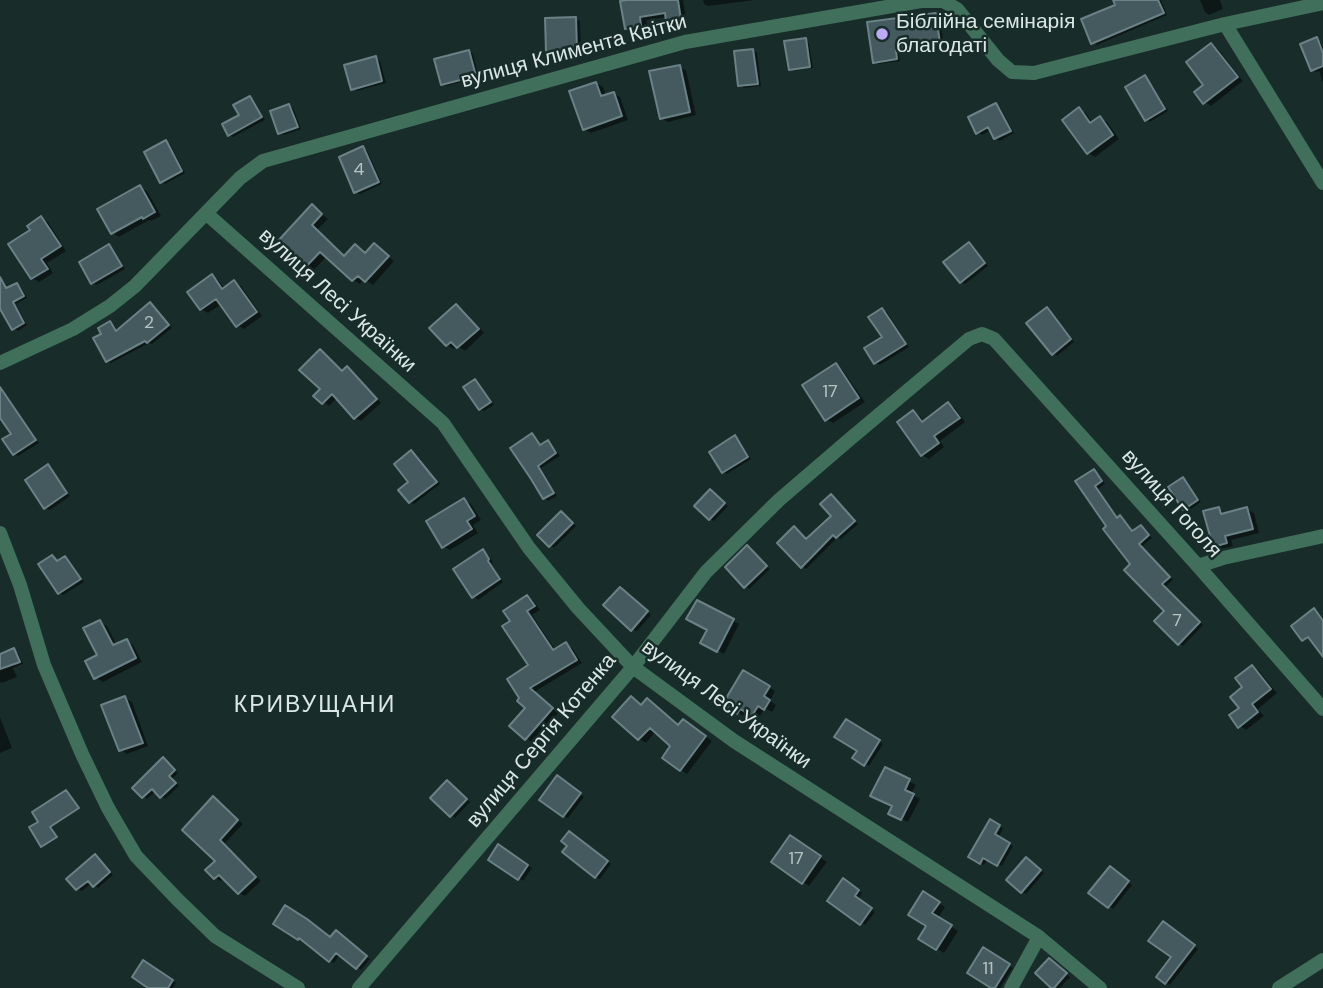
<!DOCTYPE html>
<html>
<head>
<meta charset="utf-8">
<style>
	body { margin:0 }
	canvas { display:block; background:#182d2a }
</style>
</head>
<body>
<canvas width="1323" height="988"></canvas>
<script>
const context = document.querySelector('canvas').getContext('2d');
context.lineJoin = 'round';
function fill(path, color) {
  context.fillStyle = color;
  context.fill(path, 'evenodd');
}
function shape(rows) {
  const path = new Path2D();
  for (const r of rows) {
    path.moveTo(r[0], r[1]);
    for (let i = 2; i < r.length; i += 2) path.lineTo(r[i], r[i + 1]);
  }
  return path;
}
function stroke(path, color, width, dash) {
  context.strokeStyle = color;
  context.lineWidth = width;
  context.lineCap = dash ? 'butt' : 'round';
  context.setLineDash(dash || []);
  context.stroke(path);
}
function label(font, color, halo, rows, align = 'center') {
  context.font = font + ' "DM Sans",sans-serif';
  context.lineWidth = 5;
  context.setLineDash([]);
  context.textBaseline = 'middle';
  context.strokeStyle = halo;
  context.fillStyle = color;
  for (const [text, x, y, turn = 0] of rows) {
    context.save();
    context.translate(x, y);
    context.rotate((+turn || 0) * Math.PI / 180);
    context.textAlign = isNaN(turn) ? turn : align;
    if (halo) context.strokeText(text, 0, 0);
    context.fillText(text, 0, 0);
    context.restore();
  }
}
fill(shape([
	[638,0,683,0,687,23,675,25,668,21,667,17,646,20,648,29,633,32,626,28],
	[703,0,755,0,708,6,704,4],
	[1120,0,1161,0,1167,15,1097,45,1093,42],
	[1200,0,1220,0,1223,9,1209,15,1205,12],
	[936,15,940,17,944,46,899,52,900,61,879,64,875,62],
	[575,19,580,21,581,52,552,53,548,51],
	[1317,39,1321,42,1323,47,1323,83,1319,71,1316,72,1312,70],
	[805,40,809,43,813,68,794,71,790,69],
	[1211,45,1218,49,1243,81,1211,106,1205,102],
	[753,50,757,53,761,86,744,88,739,85],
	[469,52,473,54,479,78,446,86,442,84],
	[375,58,380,61,386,83,357,91,352,89],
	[679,67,686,70,696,115,668,122,661,118],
	[1145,77,1149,80,1168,111,1150,122,1146,119],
	[596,83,603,87,606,96,613,93,620,97,628,120,591,133,584,129],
	[250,98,254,100,265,120,233,137,229,135],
	[995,105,1000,107,1014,133,1000,141,995,138,991,130,982,135,978,132],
	[289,106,293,108,301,129,284,135,280,133],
	[1079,110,1086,113,1093,124,1100,118,1107,122,1119,139,1095,157,1088,153],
	[166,142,170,144,185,173,165,184,161,181],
	[363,148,367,150,382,184,360,194,356,192],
	[140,187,147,191,161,216,151,221,149,220,119,237,113,233],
	[312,207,328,219,317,230,346,257,355,246,366,254,374,245,394,261,373,285,364,279,360,284,353,280,327,256,308,276,290,262,296,256],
	[41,218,48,222,66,251,47,263,53,273,39,282,32,278,32,230],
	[969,244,973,246,988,266,965,284,961,282],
	[109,246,113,249,125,269,97,285,93,283],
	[212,276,218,280,225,289,235,282,241,286,262,316,244,329,237,325,222,304,208,313,201,309],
	[16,285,21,287,27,298,16,304,27,325,18,331,13,328,0,303,0,293],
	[150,304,155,307,172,328,152,344,149,343,111,363,107,361,103,334,110,323,114,325,118,331],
	[456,306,463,310,484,333,465,351,457,346,454,349,447,345],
	[1047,309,1051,311,1074,342,1057,356,1053,353],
	[882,310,887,312,909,347,880,365,876,363,867,349,884,338],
	[320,351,326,354,344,372,347,368,353,371,381,403,361,421,355,418,337,398,329,406,316,396,322,389],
	[836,365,842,369,865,402,833,423,827,420],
	[475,381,479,383,494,405,484,411,480,409],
	[7,399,11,402,39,443,18,456,14,454,13,434,0,415,0,404],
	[949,405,955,408,965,422,940,441,944,447,929,459,922,455,913,412,920,416,924,422],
	[532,436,536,438,542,446,548,442,552,445,560,456,541,468,557,496,548,501,544,498],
	[735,438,739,440,751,459,727,474,723,472],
	[412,452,416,454,440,484,414,504,410,502],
	[48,466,52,469,70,496,50,510,45,508],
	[1094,471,1098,473,1105,484,1098,489,1118,519,1120,518,1124,520,1134,532,1141,527,1145,529,1152,538,1141,547,1173,580,1165,587,1203,625,1183,646,1179,643,1166,611,1078,482],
	[1183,479,1187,481,1201,502,1188,511,1184,509],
	[710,491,728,506,714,521,710,519],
	[835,499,858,524,841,539,838,537,806,569,802,566,798,531,807,540,834,516],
	[464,500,471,504,481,520,473,525,478,533,450,550,443,546],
	[1218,509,1225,513,1247,509,1254,513,1259,533,1231,540,1233,546,1221,549,1214,545],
	[566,516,576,526,554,548,550,545],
	[747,547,770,569,749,589,745,586],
	[483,551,487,554,493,562,491,563,503,582,478,600,474,597,455,570],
	[52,557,58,562,65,558,69,560,84,582,63,595,59,593],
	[625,591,651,615,637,631,632,629],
	[527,597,533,600,540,610,532,615,556,651,566,644,572,648,582,663,534,692,558,713,532,742,526,738,531,666,512,622],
	[697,602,739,624,724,654,703,643,709,630],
	[100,622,107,626,117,646,127,641,133,645,142,662,103,682,96,678,99,656],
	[14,650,18,653,23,664,13,668,17,677,2,683,0,682,0,656],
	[1252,667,1259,671,1277,693,1258,709,1264,716,1246,730,1240,726,1241,708,1245,687],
	[744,672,775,691,770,701,776,705,772,712,765,708,759,718,747,711,744,716,725,705],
	[125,698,132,702,148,746,127,754,121,750],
	[631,698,679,727,690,725,712,741,687,774,681,770,673,746,656,731,646,743,639,739,614,717],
	[0,717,12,748,0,753],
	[846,721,883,744,869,766,855,758,859,750],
	[164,760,178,773,172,779,179,786,165,799,156,791,147,799,134,788],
	[885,769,916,785,911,794,920,799,908,822,897,817],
	[562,780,584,797,568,818,564,816],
	[451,784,470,802,455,818,432,798],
	[66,792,79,809,51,828,57,838,44,846,42,845,40,822],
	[219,802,243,824,224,844,261,881,245,896,239,893,224,878,221,881,215,878],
	[1001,827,1003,829,998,838,1013,846,1002,866,988,859,984,865,970,857,992,842],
	[574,836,611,864,600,879,596,877],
	[797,841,827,862,809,886,803,882],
	[499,847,532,868,523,881,490,859],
	[95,856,99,858,113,875,98,888,92,883,82,891,77,889],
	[1031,862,1044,873,1026,894,1022,891],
	[1114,870,1132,885,1113,909,1109,906],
	[843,880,862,893,858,900,875,912,865,925,829,900],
	[923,894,945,907,938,918,958,931,944,953,921,938,929,926],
	[275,923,330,939,340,935,370,959,361,970,340,954,334,963],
	[1167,926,1198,949,1170,985,1158,977,1173,957],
	[984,950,1013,968,1000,988,994,988],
	[144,962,176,983,173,988,152,988],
	[1054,963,1070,977,1060,988,1053,988]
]), '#0007');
const building = shape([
	[627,0,678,0,681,20,666,22,665,13,640,17,641,26,625,29,620,1,627,0],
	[1113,0,1158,0,1164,13,1091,44,1081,19,1115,5,1113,0],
	[936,13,940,44,896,50,897,59,873,63,867,22,936,13],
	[576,17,577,51,546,52,545,18,576,17],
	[1317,37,1323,53,1323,66,1311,71,1300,44,1317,37],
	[806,38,810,67,789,70,784,41,806,38],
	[1211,43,1238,77,1203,104,1194,92,1203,85,1186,62,1211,43],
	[753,49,758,84,738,86,734,51,753,49],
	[469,50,476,76,441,85,434,59,469,50],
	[376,56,382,81,351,90,344,65,376,56],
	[680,65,690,112,660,119,649,71,680,65],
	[1145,75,1165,109,1145,121,1125,87,1145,75],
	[596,82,601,96,614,92,622,116,583,130,569,91,596,82],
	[250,96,262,117,228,136,222,124,239,115,233,105,250,96],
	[996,103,1011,131,994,139,988,127,976,134,968,117,996,103],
	[289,104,298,127,278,134,270,111,289,104],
	[1079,107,1090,123,1100,116,1113,135,1087,154,1062,120,1079,107],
	[166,140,182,171,160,183,144,152,166,140],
	[363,146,379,182,354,193,339,157,363,146],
	[140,185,155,212,143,219,142,217,111,234,97,209,140,185],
	[312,204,322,214,312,225,344,256,355,244,365,253,374,243,389,256,365,282,358,276,352,281,320,252,300,273,288,262,293,256,277,242,312,204],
	[41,216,61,246,41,259,48,269,31,279,8,244,30,230,27,226,41,216],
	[969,242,985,263,960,283,943,262,969,242],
	[109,244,122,266,91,284,79,262,109,244],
	[212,274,222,289,234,280,257,312,236,327,216,299,200,310,187,292,212,274],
	[0,277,6,288,17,283,24,296,13,302,24,323,12,330,0,309,0,277],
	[150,302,169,325,147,343,145,341,106,362,93,338,101,334,98,328,110,321,116,331,150,302],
	[456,304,479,329,457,348,451,342,446,346,429,328,456,304],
	[1047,307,1071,339,1052,355,1026,323,1047,307],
	[882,308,906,344,874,364,864,348,882,337,868,317,882,308],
	[320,349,342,371,347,366,377,399,354,419,332,394,322,404,313,396,320,389,299,370,320,349],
	[836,363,859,398,825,421,802,385,836,363],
	[475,379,491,402,479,410,463,387,475,379],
	[0,387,36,440,13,455,2,439,11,434,0,418,0,387],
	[948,402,960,418,934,436,939,443,921,456,897,422,913,410,922,422,948,402],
	[532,433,540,445,548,440,556,453,538,466,554,493,543,499,531,479,510,448,532,433],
	[735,435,748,457,722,473,709,452,735,435],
	[411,450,437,482,409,503,398,490,408,482,394,464,411,450],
	[48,464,67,493,44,509,25,480,48,464],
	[1094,469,1102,481,1095,486,1117,518,1120,515,1132,531,1141,525,1149,535,1139,544,1170,577,1162,584,1200,622,1178,645,1154,621,1164,611,1124,570,1130,564,1103,529,1106,526,1075,481,1094,469],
	[1183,477,1198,500,1183,510,1168,487,1183,477],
	[710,489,725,503,709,520,694,506,710,489],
	[831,494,855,521,836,538,833,535,801,568,777,543,794,526,806,539,831,516,820,504,831,494],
	[464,498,475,516,467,521,472,529,442,548,426,521,464,498],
	[1219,507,1221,514,1247,507,1253,529,1225,536,1227,543,1213,547,1203,511,1219,507],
	[561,511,573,523,549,547,537,535,561,511],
	[747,545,767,566,744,588,725,567,747,545],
	[483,549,489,559,488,561,500,579,472,598,453,569,483,549],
	[52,555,57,561,65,556,81,579,58,594,38,564,52,555],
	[620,587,648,611,631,631,603,605,620,587],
	[527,595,535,606,527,611,553,650,566,642,577,660,530,688,553,708,525,740,509,726,525,708,517,701,519,698,507,679,528,665,502,626,510,621,503,611,527,595],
	[697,600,734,619,717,652,700,643,707,630,686,619,697,600],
	[1314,608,1323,621,1323,657,1308,637,1302,641,1291,626,1314,608],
	[100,620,113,645,127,639,136,658,94,679,85,661,97,655,83,628,100,620],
	[14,648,20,662,0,669,0,654,14,648],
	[1252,665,1271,689,1252,704,1258,712,1238,728,1229,715,1239,708,1230,697,1242,687,1235,678,1252,665],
	[743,670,770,686,764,696,770,700,764,710,758,706,752,716,740,709,737,714,722,705,743,670],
	[125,696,143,743,119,751,101,705,125,696],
	[631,696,641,705,647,698,678,725,683,719,706,736,680,771,662,758,670,746,650,728,638,740,612,717,631,696],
	[846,719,880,740,864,766,852,758,857,751,834,737,846,719],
	[163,757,175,770,169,776,176,783,160,798,152,789,142,798,132,788,163,757],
	[885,767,910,779,905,790,914,794,901,820,888,814,892,806,870,796,885,767],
	[557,775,581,793,563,817,539,800,557,775],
	[447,780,467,799,450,817,430,798,447,780],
	[66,790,79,808,50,827,57,837,41,847,29,827,38,822,32,812,66,790],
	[213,796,238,820,220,840,256,877,238,894,219,875,214,879,205,870,215,861,182,830,213,796],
	[990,819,1000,825,995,834,1010,843,997,866,983,858,980,864,968,857,990,819],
	[569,831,608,861,595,878,562,852,567,846,561,841,569,831],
	[790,835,821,856,802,884,771,862,790,835],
	[498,844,528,865,518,880,488,860,498,844],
	[95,854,110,872,93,887,88,881,76,890,66,879,95,854],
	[1026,857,1041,870,1021,893,1006,880,1026,857],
	[1110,866,1129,881,1108,908,1088,893,1110,866],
	[843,878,859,890,855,896,872,908,860,925,827,901,843,878],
	[923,891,940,902,932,913,952,925,936,950,918,939,926,926,908,915,923,891],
	[285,905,307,919,330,937,336,930,367,956,356,969,336,953,329,962,299,938,298,940,273,924,285,905],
	[1163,921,1195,945,1165,984,1156,977,1171,957,1148,941,1163,921],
	[983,947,1010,964,995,988,991,988,967,973,983,947],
	[1049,958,1067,973,1054,988,1051,988,1035,973,1049,958],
	[143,960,173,980,168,988,148,988,132,977,143,960]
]);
fill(building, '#455a5e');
stroke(building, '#6a8185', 2);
stroke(shape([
	[1225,24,1323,183],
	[207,214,443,423,529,548,578,608,633,667,734,741,1039,937,1100,988],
	[0,363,73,329,110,306,135,286,240,178,263,161,685,42,921,1,943,1,957,9,998,60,1012,72,1034,73,1225,24,1323,3],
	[0,533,20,585,44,665,82,754,108,808,136,856,177,899,215,936,298,988],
	[1198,566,1223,558,1323,536],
	[359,988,633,667,706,572,779,500,850,439,969,339,982,334,994,339,1198,566,1323,709],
	[1011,988,1039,937],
	[1279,988,1323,960]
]), '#406f5b', 14);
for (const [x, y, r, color] of [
	[882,34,7,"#bcaaf6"]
]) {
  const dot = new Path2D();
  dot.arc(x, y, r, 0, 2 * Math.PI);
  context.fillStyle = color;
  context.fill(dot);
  stroke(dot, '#182d2a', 2.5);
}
label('18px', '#b5c4c3', null, [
	["4",359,170],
	["2",149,323],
	["17",830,392],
	["7",1177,621],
	["17",796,859],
	["11",988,969]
]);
label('21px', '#dae7e5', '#182d2a', [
	["Біблійна семінарія",896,22],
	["благодаті",896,46]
], 'left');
label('21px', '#dae7e5', '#182d2a', [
	["вулиця Климента Квітки",574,52,-15],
	["вулиця Лесі Українки",337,301,42],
	["вулиця Гоголя",1171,504,48],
	["вулиця Лесі Українки",726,705,36],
	["вулиця Сергія Котенка",542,741,-50]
]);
context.letterSpacing = '2px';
label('23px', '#dae7e5', '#182d2a', [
	["КРИВУЩАНИ",315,706]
]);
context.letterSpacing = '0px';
</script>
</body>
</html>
